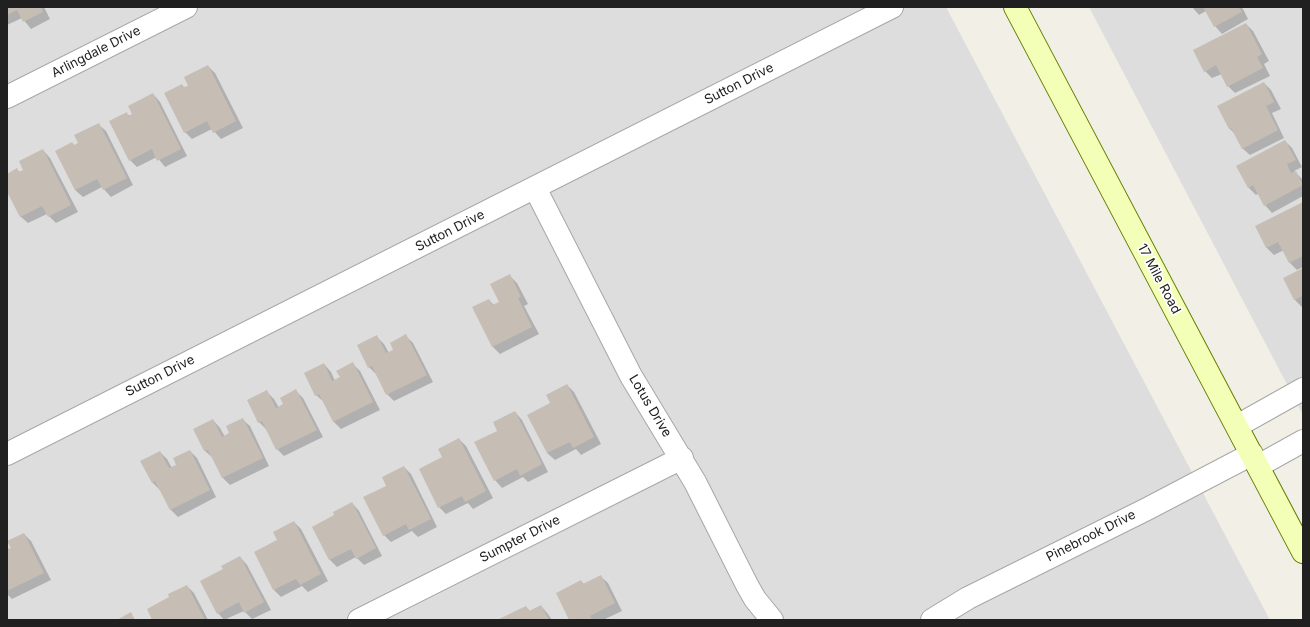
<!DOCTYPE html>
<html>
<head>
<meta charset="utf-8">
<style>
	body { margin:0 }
	#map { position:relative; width:1310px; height:627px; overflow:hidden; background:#f1efe6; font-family:Inter,sans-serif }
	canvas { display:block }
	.frame { position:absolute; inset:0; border:8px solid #202020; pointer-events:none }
</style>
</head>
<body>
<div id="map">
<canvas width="1310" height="627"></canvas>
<div class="frame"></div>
</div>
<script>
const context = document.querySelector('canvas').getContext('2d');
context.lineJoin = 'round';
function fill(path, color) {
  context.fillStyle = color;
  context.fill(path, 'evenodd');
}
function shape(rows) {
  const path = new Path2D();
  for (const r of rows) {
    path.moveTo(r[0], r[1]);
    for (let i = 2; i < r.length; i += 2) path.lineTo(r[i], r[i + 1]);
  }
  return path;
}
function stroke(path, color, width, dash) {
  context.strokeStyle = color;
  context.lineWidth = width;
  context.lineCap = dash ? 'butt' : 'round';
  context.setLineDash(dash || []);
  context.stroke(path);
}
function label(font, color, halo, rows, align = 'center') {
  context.font = font + ' Inter,sans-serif';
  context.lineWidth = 3.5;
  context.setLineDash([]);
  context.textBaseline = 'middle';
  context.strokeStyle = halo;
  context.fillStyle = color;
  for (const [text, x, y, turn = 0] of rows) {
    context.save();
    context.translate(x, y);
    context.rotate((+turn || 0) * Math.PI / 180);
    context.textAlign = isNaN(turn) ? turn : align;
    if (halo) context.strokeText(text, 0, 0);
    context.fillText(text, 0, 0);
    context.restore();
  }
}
fill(shape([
	[7,7,946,7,1270,620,7,620],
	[1089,7,1303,7,1303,415]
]), '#dedddd');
fill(shape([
	[7,7,44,7,50,19,31,29,22,18,7,25],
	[1192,7,1242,7,1248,19,1222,34,1215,26,1206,11,1199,15],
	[1246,24,1253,31,1269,61,1264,64,1270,76,1235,93,1228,86,1222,74,1212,78,1205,71],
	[208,66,215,73,243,128,221,139,212,129,192,139,185,132,185,88,189,86],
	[1264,83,1271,90,1281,109,1272,113,1284,138,1250,155,1242,148,1235,134,1229,128],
	[153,94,160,102,187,156,165,167,157,157,137,167,130,160,127,114,130,116],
	[98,124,106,131,133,185,111,197,102,187,83,197,75,190,56,151,72,143,75,146],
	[1285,141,1292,148,1302,167,1294,171,1303,180,1303,196,1272,213,1265,205,1259,193,1256,195,1249,188,1237,166],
	[43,150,50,158,78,212,56,223,47,214,28,223,20,216,7,190,7,175,17,170,20,172,25,170],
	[1303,203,1303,267,1297,270,1290,263,1284,250,1274,255,1267,248,1256,227],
	[1303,270,1303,307,1302,307,1295,300,1284,279],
	[510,276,517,283,528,304,524,306,539,334,500,354,493,347,473,308,489,300,494,305,500,302],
	[406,336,413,343,433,382,394,401,387,394,376,374,369,367,377,337,384,344,389,353,394,350],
	[324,364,331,372,335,381,341,378,353,364,360,371,380,410,341,429,334,422,324,402,316,395],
	[567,385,574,392,601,444,581,455,576,449,555,460,547,453,551,404],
	[296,391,303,398,323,437,284,456,277,449,266,429,259,422,267,392,274,399,279,408,285,405],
	[515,412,522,420,548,472,528,482,523,477,502,488,495,480,498,431],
	[242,419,250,426,269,466,230,485,223,478,213,458,205,451,195,430,213,420,220,428,225,437,230,434],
	[459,439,466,446,493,498,473,509,468,503,446,514,439,507,443,458],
	[190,451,197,458,216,497,178,517,170,509,160,490,152,482,160,452,167,459,172,468,178,465],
	[404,467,411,474,437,527,418,537,412,531,391,542,384,535,388,486],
	[352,503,359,511,382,556,364,565,356,557,337,567,329,559],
	[294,522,301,529,328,581,308,592,302,586,281,597,274,590,255,552,278,540],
	[24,534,31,541,51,580,12,599,7,594,7,551,12,548],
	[240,557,247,565,271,610,252,619,244,611,224,620,218,613,224,569],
	[600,576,608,583,622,611,603,620,571,620,581,581,584,584],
	[187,586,194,593,208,620,153,620,171,598],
	[541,606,548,614,552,620,499,620,526,607,531,612]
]), '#0003');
fill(shape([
	[7,7,41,7,43,12,23,22,17,10,7,15],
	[1203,7,1239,7,1242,12,1214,27],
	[1246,23,1262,54,1257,57,1263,68,1227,87,1216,65,1204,72,1193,50],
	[208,65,236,121,213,133,207,121,184,133,164,93,182,84,184,87,188,86,184,77],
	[1264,82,1274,102,1266,106,1278,130,1242,149,1231,128,1229,129,1217,106],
	[153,93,181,149,157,161,152,149,129,161,109,121,127,112,128,116,132,114,128,106],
	[99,123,127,178,103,190,97,179,75,190,55,151,72,142,74,145,78,143,74,135],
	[1285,140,1296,160,1287,164,1291,173,1296,171,1303,185,1264,206,1253,185,1248,188,1236,166],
	[43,149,71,205,48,217,42,206,20,217,7,192,7,174,17,168,19,172,23,170,19,161],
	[1303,202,1303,256,1289,263,1278,242,1266,248,1255,226],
	[1303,268,1303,296,1294,300,1283,278],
	[510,274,521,297,518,298,532,327,492,347,472,307,489,299,492,305,499,302,490,284],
	[406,334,427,375,386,395,372,366,368,368,357,345,377,335,386,353,393,350,390,343],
	[353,362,373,402,333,422,319,394,315,396,304,373,324,363,332,381,340,377,336,371],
	[567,384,594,437,573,448,570,442,547,453,527,415,550,403,546,395],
	[296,389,317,430,276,450,262,421,258,423,247,400,267,390,276,408,283,404,280,398],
	[515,411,542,464,520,476,517,469,494,481,474,442,497,431,493,422],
	[243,418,263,458,222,478,208,450,204,451,193,429,213,419,222,437,229,433,226,426],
	[459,438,486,491,465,502,462,496,438,508,419,469,442,457,438,449],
	[190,450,210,490,170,510,155,481,152,483,140,461,160,451,169,468,176,465,173,458],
	[404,466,431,519,409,530,406,524,383,536,363,497,386,486,382,477],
	[352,502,376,548,356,559,351,549,329,560,312,527,334,515,333,512],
	[294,521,321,574,300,585,296,579,273,590,254,552,277,540,273,532],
	[24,533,44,573,7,591,7,549,11,548,7,541],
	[240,556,264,602,244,613,239,602,217,614,200,581,223,569,221,566],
	[601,575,615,603,590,616,592,620,569,620,556,593,581,580,583,584],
	[187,585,205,620,152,620,147,609,169,597,168,594],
	[541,605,549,620,497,620,526,606,529,611],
	[131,612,135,620,117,620]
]), '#c6beb5');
const street = shape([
	[7,97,186,7],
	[535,188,631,376,695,482,747,585,755,599,772,620],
	[1237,426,1303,389],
	[7,454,892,7],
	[1258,466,1303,441],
	[359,620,682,458],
	[932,620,968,598,1147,509,1252,454]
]);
const secondary = shape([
	[1015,7,1303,552]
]);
stroke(street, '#a7a7a7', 24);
stroke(secondary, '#647e00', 24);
stroke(street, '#fff', 22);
stroke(secondary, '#f3feb7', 22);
label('13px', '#202020', '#fff', [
	["Arlingdale Drive",96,52,-27],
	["Sutton Drive",739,84,-27],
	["Sutton Drive",450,231,-27],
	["17 Mile Road",1159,279,62],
	["Sutton Drive",160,376,-27],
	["Lotus Drive",650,406,59],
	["Pinebrook Drive",1091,536,-27],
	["Sumpter Drive",520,539,-27]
]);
</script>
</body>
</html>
